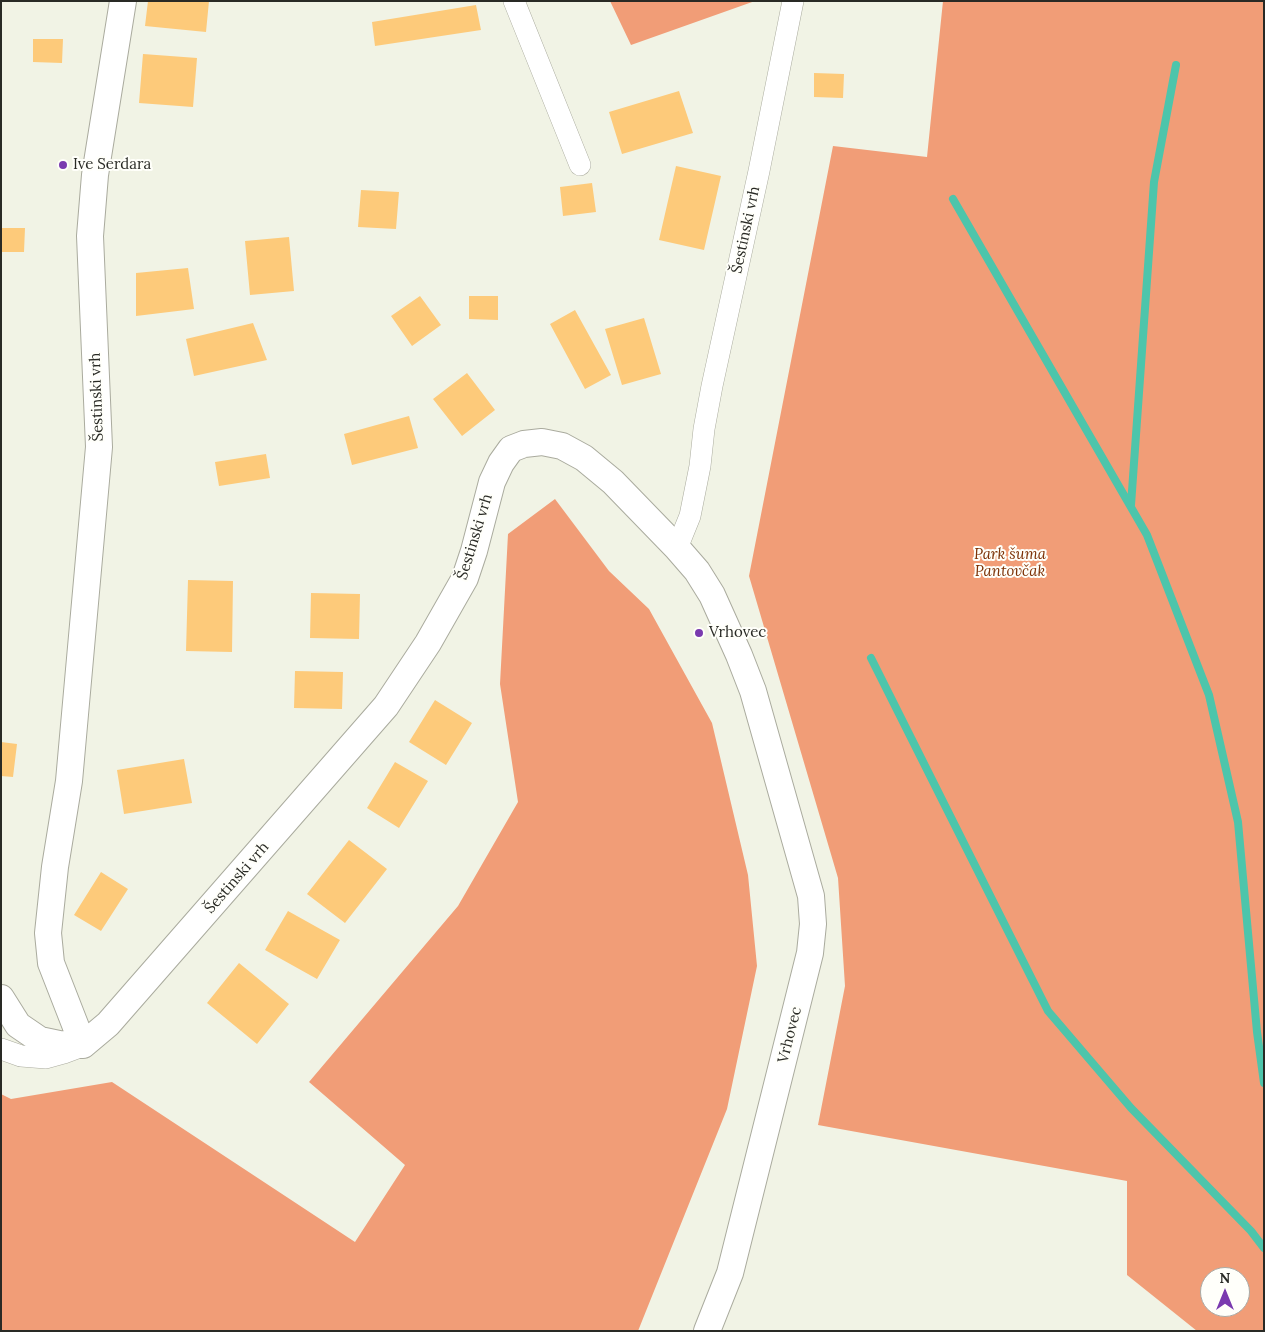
<!DOCTYPE html>
<html>
<head>
<meta charset="utf-8">
<style>
	body { margin:0 }
	#map { position:relative; width:1265px; height:1332px; overflow:hidden; background:#f1f3e5; font-family:Lora,serif }
	canvas { display:block }
	.frame { position:absolute; inset:0; border:2px solid #292a25; pointer-events:none }
	.north { position:absolute; left:1200px; top:1267px; width:50px; height:50px; box-sizing:border-box; background:#fffffa; border:1px solid #a9aaa5; border-radius:50%; rotate:0deg; font-size:14px; font-weight:700; line-height:20px; text-align:center; color:#292a25 }
	.north::after { content:''; display:block; margin:auto; width:18px; height:22px; background:#7a3aaf; clip-path:polygon(50% 0,100% 100%,50% 72%,0 100%) }
</style>
</head>
<body>
<div id="map">
<canvas width="1265" height="1332"></canvas>
<div class="frame"></div>
<div class="north">N</div>
</div>
<script>
const context = document.querySelector('canvas').getContext('2d');
context.lineJoin = 'round';
function fill(path, color) {
  context.fillStyle = color;
  context.fill(path, 'evenodd');
}
function shape(rows) {
  const path = new Path2D();
  for (const r of rows) {
    path.moveTo(r[0], r[1]);
    for (let i = 2; i < r.length; i += 2) path.lineTo(r[i], r[i + 1]);
  }
  return path;
}
function stroke(path, color, width, dash) {
  context.strokeStyle = color;
  context.lineWidth = width;
  context.lineCap = dash ? 'butt' : 'round';
  context.setLineDash(dash || []);
  context.stroke(path);
}
function label(font, color, halo, rows, align = 'center') {
  context.font = font + ' Lora,serif';
  context.lineWidth = 4;
  context.setLineDash([]);
  context.textBaseline = 'middle';
  context.strokeStyle = halo;
  context.fillStyle = color;
  for (const [text, x, y, turn = 0] of rows) {
    context.save();
    context.translate(x, y);
    context.rotate((+turn || 0) * Math.PI / 180);
    context.textAlign = isNaN(turn) ? turn : align;
    if (halo) context.strokeText(text, 0, 0);
    context.fillText(text, 0, 0);
    context.restore();
  }
}
fill(shape([
	[610,1,755,1,631,45],
	[943,1,1264,1,1264,1331,1197,1331,1127,1275,1127,1181,818,1125,845,986,838,878,749,576,833,146,927,157],
	[1210,1277,1240,1277,1240,1307,1210,1307],
	[555,499,609,571,649,609,712,723,748,875,757,966,727,1109,638,1331,1,1331,1,1094,11,1099,112,1082,355,1242,405,1165,309,1082,458,906,518,802,500,684,508,534]
]), '#f19d77');
stroke(shape([
	[953,199,1147,535,1209,695,1238,822,1257,1032,1264,1083],
	[1131,505,1154,182,1176,65],
	[871,658,1048,1011,1131,1108,1251,1231,1264,1248]
]), '#4dc5ab', 8);
fill(shape([
	[148,1,209,1,206,32,145,26],
	[476,5,481,30,375,46,372,22],
	[33,39,63,39,62,63,33,62],
	[143,54,197,58,193,107,139,103],
	[814,73,844,74,843,98,814,97],
	[679,91,693,133,622,154,609,112],
	[676,166,721,176,704,250,659,240],
	[592,183,596,212,563,216,560,187],
	[361,190,399,192,396,229,358,227],
	[1,228,25,228,24,252,1,252],
	[289,237,294,291,250,295,245,241],
	[188,268,194,309,136,316,136,273],
	[420,296,441,325,412,346,391,316],
	[469,296,498,296,498,320,469,319],
	[575,310,611,375,585,389,550,324],
	[644,318,661,374,622,385,605,329],
	[253,323,267,360,194,376,186,339],
	[467,373,495,410,462,436,433,399],
	[409,416,418,448,352,465,344,434],
	[266,454,270,478,219,486,215,462],
	[188,580,233,581,232,652,186,651],
	[311,593,360,594,359,639,310,638],
	[295,671,343,672,342,709,294,708],
	[435,700,472,723,446,765,409,742],
	[1,742,17,744,13,777,1,776],
	[184,759,192,803,124,814,117,770],
	[395,762,428,781,399,828,367,808],
	[349,840,387,869,345,923,307,894],
	[101,872,128,889,101,931,74,915],
	[288,911,340,940,317,979,265,950],
	[239,963,289,1004,257,1044,207,1003]
]), '#fdca7a');
const minor = shape([
	[514,1,580,165],
	[677,548,690,516,700,466,704,429,712,386,759,171,793,1],
	[1,1049,21,1056,46,1058,64,1053,80,1047]
]);
const tertiary = shape([
	[1,998,18,1025,40,1040,59,1044,83,1045],
	[83,1045,108,1024,386,706,428,643,465,578,474,551,492,482,501,463,511,449,524,444,542,442,562,446,584,458,613,482,677,548,697,571,712,595,739,655,753,691,811,896,813,924,810,953,730,1273,707,1331],
	[83,1045,51,963,48,933,55,867,69,781,99,447,90,236,95,175,123,1]
]);
stroke(minor, '#aaab9e', 22);
stroke(tertiary, '#aaab9e', 28);
stroke(minor, '#fff', 21);
stroke(tertiary, '#fff', 26);
for (const [x, y, r, color] of [
	[63,165,5,"#7a3aaf"],
	[699,633,5,"#7a3aaf"]
]) {
  const dot = new Path2D();
  dot.arc(x, y, r, 0, 2 * Math.PI);
  context.fillStyle = color;
  context.fill(dot);
  stroke(dot, '#fffffa', 2);
}
label('15px', '#292a25', '#fffffa', [
	["Ive Serdara",73,165],
	["Vrhovec",709,633]
], 'left');
label('15px', '#292a25', '#fffffa', [
	["Šestinski vrh",746,230,-78],
	["Šestinski vrh",97,397,-92],
	["Šestinski vrh",475,537,-73],
	["Šestinski vrh",237,878,-49],
	["Vrhovec",790,1035,-76]
]);
label('italic 15px', '#7c3105', '#fffffa', [
	["Park šuma",1010,555],
	["Pantovčak",1010,572]
]);
</script>
</body>
</html>
